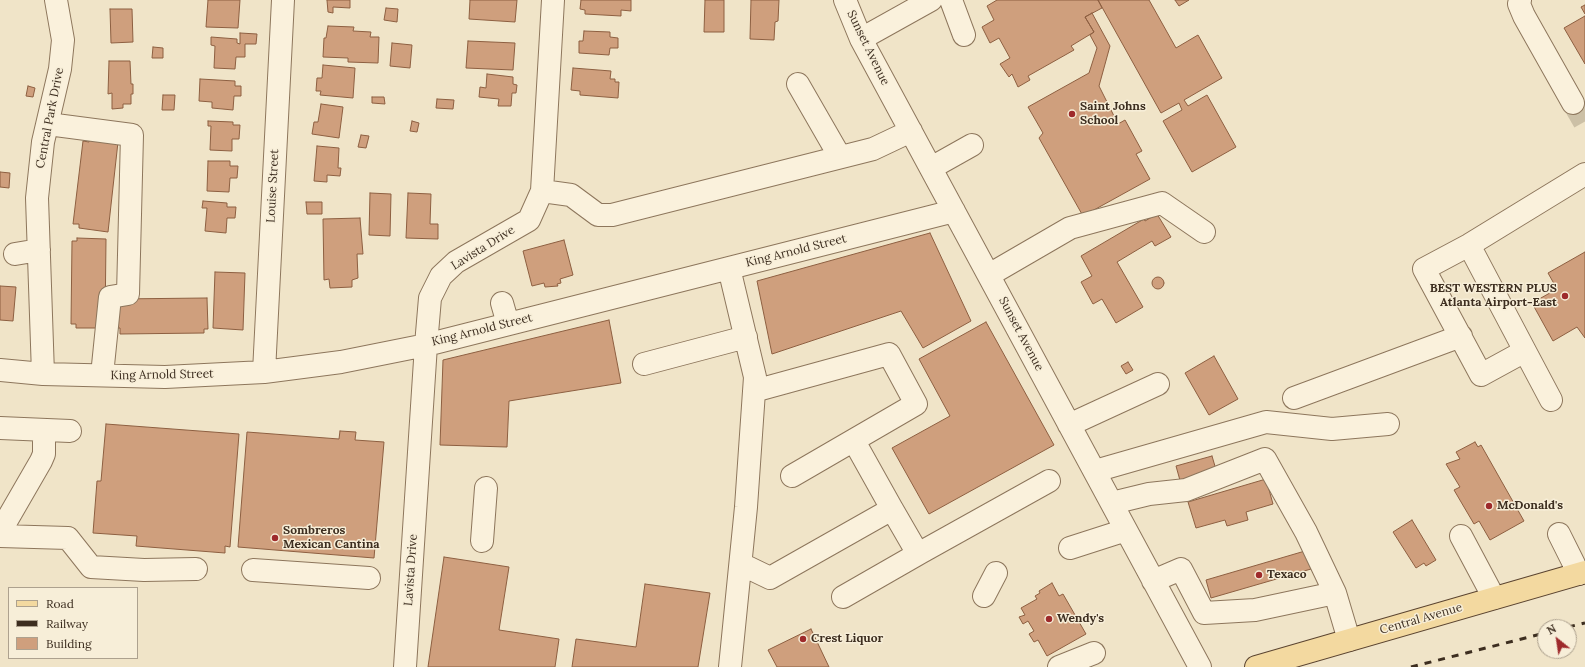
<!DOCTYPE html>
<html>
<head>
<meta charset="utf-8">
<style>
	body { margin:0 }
	#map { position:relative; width:1585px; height:667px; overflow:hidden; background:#f0e4c8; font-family:Lora,serif }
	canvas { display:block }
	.legend { position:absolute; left:8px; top:587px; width:130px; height:72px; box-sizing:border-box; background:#f7eed8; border:1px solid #ada18e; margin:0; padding:5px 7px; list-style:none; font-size:12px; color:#3d2e20 }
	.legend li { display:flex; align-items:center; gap:8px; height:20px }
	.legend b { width:20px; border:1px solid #ada18e }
	.north { position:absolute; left:1537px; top:619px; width:40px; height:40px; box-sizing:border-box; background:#f7eed8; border:1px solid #ada18e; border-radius:50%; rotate:330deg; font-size:11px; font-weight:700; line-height:16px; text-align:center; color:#3d2e20 }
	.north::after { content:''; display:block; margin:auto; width:14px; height:18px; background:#9e2a2b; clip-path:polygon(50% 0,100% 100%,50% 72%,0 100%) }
</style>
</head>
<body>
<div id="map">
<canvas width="1585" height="667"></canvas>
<ul class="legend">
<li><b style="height:5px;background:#f3d9a0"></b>Road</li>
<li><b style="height:5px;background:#3d2e20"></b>Railway</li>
<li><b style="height:11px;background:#cf9f7d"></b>Building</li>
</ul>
<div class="north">N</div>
</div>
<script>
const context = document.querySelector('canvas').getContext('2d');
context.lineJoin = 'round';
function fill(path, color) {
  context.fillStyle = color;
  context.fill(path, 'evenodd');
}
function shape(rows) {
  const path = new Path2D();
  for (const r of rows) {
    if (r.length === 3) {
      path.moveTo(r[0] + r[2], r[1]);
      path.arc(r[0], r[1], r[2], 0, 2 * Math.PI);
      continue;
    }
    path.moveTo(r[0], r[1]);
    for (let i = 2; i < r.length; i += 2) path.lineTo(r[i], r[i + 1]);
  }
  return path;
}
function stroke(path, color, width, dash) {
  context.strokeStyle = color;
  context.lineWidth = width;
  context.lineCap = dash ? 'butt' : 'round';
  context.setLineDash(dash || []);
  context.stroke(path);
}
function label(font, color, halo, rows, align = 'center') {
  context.font = font + ' Lora,serif';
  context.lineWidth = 3;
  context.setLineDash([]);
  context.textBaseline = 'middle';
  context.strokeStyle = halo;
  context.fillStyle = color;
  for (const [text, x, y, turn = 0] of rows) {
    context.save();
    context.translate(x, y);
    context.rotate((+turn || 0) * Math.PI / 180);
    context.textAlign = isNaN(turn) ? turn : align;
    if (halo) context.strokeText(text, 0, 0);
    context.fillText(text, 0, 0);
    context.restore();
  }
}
const building = shape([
	[208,0,240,0,238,28,206,27,208,0],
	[327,0,350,0,350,8,333,7,333,13,328,12,327,0],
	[470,0,517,0,515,22,469,19,470,0],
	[581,0,631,0,631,11,621,10,621,16,585,14,585,10,580,9,581,0],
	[705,0,724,0,724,32,704,32,705,0],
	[751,0,779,0,778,21,775,22,774,40,750,39,751,0],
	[997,0,1098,0,1102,8,1085,17,1094,32,1071,46,1074,50,1028,76,1030,80,1018,87,1012,74,1009,77,1000,64,1010,58,999,38,990,43,982,27,994,20,987,6,997,0],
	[1098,0,1149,0,1176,48,1198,35,1222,78,1184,100,1188,106,1207,95,1236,147,1192,172,1163,121,1182,110,1179,103,1161,113,1098,0],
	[1175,0,1189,0,1179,6,1175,0],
	[1585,5,1585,14,1581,7,1585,5],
	[386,8,398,9,397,22,384,20,386,8],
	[110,9,132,9,133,42,111,43,110,9],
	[1092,13,1110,46,1099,86,1118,124,1125,120,1142,151,1136,154,1150,179,1083,216,1039,138,1043,133,1028,107,1089,73,1097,48,1090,35,1094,32,1085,17,1092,13],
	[1585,16,1585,64,1564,28,1585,16],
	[328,26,354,27,353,31,371,32,370,37,379,37,378,63,348,62,348,58,323,57,324,38,326,38,328,26],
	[584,31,610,32,610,37,618,38,618,48,610,48,609,55,579,53,579,41,583,41,584,31],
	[240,33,257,34,256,44,245,44,245,57,236,57,235,69,214,68,215,46,211,45,211,37,237,39,237,43,240,44,240,33],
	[468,41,515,43,513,70,466,68,468,41],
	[392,43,412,45,410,68,390,66,392,43],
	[153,47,163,48,163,58,152,58,153,47],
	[109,61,130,61,131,84,133,84,133,94,131,94,131,104,123,104,123,108,112,109,112,93,108,94,109,61],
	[323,65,355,68,353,98,320,95,321,91,316,91,317,78,322,78,323,65],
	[573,68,611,71,610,79,615,79,615,82,619,82,618,98,580,95,580,91,571,90,573,68],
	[487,74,513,77,513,84,517,85,516,93,512,93,511,106,498,106,499,99,479,97,480,87,486,88,487,74],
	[200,79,235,81,235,86,241,86,241,96,234,96,233,110,212,108,212,102,199,101,200,79],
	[28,86,35,88,33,97,26,96,28,86],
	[163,95,175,95,174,110,162,110,163,95],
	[372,97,384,97,385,104,372,103,372,97],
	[437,99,454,100,453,109,436,108,437,99],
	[321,104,343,107,339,138,312,134,314,122,318,122,321,104],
	[208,121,233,122,233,125,240,125,239,139,232,139,232,151,210,150,211,126,208,126,208,121],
	[412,121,419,123,417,132,410,131,412,121],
	[361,135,369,136,366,148,358,147,361,135],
	[89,139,118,142,108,232,79,228,79,224,73,224,83,141,89,142,89,139],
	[317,146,339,148,338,168,341,168,340,176,327,175,327,182,314,181,317,146],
	[208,161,230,161,230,166,238,166,237,178,230,178,229,192,207,191,208,161],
	[0,172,10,173,9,188,0,187,0,172],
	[370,193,391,194,390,236,369,235,370,193],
	[408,193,431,194,430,224,438,224,438,239,406,238,408,193],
	[203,201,227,203,227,207,236,207,235,218,227,218,226,233,205,231,207,208,202,208,203,201],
	[306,202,322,202,322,214,307,214,306,202],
	[1157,214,1171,237,1155,246,1152,241,1117,262,1143,307,1116,323,1102,299,1093,304,1081,282,1092,276,1081,256,1144,219,1145,221,1157,214],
	[360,218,363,254,357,254,358,278,352,280,352,287,330,288,329,279,324,280,323,219,360,218],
	[930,233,971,321,923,348,901,311,772,354,757,281,930,233],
	[77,238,106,239,105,328,76,328,76,324,71,324,72,241,77,241,77,238],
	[564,240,573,275,560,279,561,283,557,284,558,286,545,287,544,283,532,286,523,251,564,240],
	[1585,252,1585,338,1577,327,1553,341,1532,303,1557,289,1548,273,1585,252],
	[215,272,245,273,243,330,213,328,215,272],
	[1158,283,6],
	[0,286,16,287,13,321,0,320,0,286],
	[207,298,208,329,204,329,204,333,120,334,120,328,117,328,116,299,207,298],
	[609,320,621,383,509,401,507,447,440,445,443,360,609,320],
	[986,322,1054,445,929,514,892,448,950,416,919,359,986,322],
	[1214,356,1238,399,1209,415,1185,373,1214,356],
	[1128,362,1133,370,1126,374,1121,366,1128,362],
	[106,424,239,434,230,547,225,546,225,553,136,546,137,536,93,533,97,481,101,481,106,424],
	[340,431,356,432,355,440,384,442,374,558,238,547,247,432,339,439,340,431],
	[1475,442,1478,447,1481,445,1524,521,1490,540,1479,521,1474,524,1454,490,1460,487,1446,464,1460,459,1456,452,1475,442],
	[1212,456,1217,473,1181,484,1176,466,1212,456],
	[1266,479,1273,504,1246,512,1248,520,1227,526,1225,520,1196,528,1188,502,1266,479],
	[1412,520,1436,560,1426,566,1424,563,1416,568,1393,532,1412,520],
	[1305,551,1311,569,1211,598,1206,580,1305,551],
	[444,557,509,567,499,630,559,639,555,667,428,667,444,557],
	[1052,583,1059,596,1063,594,1086,634,1047,656,1038,640,1034,642,1029,634,1034,631,1028,621,1023,624,1019,617,1025,615,1021,608,1037,599,1035,596,1040,593,1039,591,1052,583],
	[645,584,710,593,698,667,572,667,576,639,636,647,645,584],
	[811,629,829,667,777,667,768,650,811,629]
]);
fill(building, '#cf9f7d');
stroke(building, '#8d5f41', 1);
stroke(shape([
	[1573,103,1585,124]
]), '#ccc0a6', 22, [22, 11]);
const minor = shape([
	[845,0,861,39,1200,667],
	[951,0,964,35],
	[1520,0,1519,4,1524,16,1573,103],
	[861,39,931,0],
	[798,84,840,157],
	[48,124,132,135,128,294,110,297,102,375],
	[931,168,972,145],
	[542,191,571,195,598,215,612,215,873,149,911,131],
	[1469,245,1525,351,1481,375,1424,269,1469,245,1585,174],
	[15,254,39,250],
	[729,268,755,377,746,507,730,667],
	[989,275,1070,228,1162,203,1204,232],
	[502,303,508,324],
	[1525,351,1551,400],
	[644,364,746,337],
	[0,370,43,374,165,377,264,372,341,362,426,345,954,211],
	[264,372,283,0],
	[43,374,37,198,43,142,60,69,63,40,56,0],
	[754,391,889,354,916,404,792,476],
	[1294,398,1461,336],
	[1069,425,1158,384],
	[0,428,70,431],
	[1095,471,1266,422,1332,429,1388,424],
	[1112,503,1149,494,1186,490,1265,459,1306,532,1335,593],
	[892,509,918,554,1049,481],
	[0,532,41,461,44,454,44,430],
	[1559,534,1579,574],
	[0,536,68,538,91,567,144,570,196,569],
	[1461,536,1494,598],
	[482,541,486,488],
	[1070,548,1126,530],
	[741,564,770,578,892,509,854,441],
	[253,570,369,578],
	[1153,581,1181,569,1204,613,1255,610,1335,593,1349,640],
	[984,596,996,573],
	[843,597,918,554],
	[405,667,426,345,430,298,441,276,456,262,529,220,542,191,553,0],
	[1059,667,1094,653]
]);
const major = shape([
	[1256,667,1585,572]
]);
stroke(minor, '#8d765c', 24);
stroke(major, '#5b4430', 24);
stroke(minor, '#faf1dc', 22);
stroke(major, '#f3d9a0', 22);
stroke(shape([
	[1568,627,1585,623],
	[1411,667,1545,633]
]), '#3d2e20', 3, [7, 7]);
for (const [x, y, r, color] of [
	[1072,114,4,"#9e2a2b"],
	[1565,296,4,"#9e2a2b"],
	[1489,506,4,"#9e2a2b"],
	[275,538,4,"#9e2a2b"],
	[1259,575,4,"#9e2a2b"],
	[1049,619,4,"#9e2a2b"],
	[803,639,4,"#9e2a2b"]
]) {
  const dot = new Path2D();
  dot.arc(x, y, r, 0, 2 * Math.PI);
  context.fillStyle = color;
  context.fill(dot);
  stroke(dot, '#f7eed8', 1.5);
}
label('12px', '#3d2e20', '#f7eed8', [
	["Sunset Avenue",868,48,64],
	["Central Park Drive",50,118,-79],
	["Louise Street",273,186,-87],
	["Lavista Drive",483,248,-32],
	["King Arnold Street",796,251,-14],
	["King Arnold Street",482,330,-14],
	["Sunset Avenue",1021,334,62],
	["King Arnold Street",162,375,-1],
	["Lavista Drive",411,570,-86],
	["Central Avenue",1421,619,-16]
]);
label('bold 12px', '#3d2e20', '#f7eed8', [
	["Saint Johns",1080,107],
	["School",1080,121],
	["BEST WESTERN PLUS",1557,289,"right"],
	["Atlanta Airport-East",1557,303,"right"],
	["McDonald's",1497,506],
	["Sombreros",283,531],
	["Mexican Cantina",283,545],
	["Texaco",1267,575],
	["Wendy's",1057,619],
	["Crest Liquor",811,639]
], 'left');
</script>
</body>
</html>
